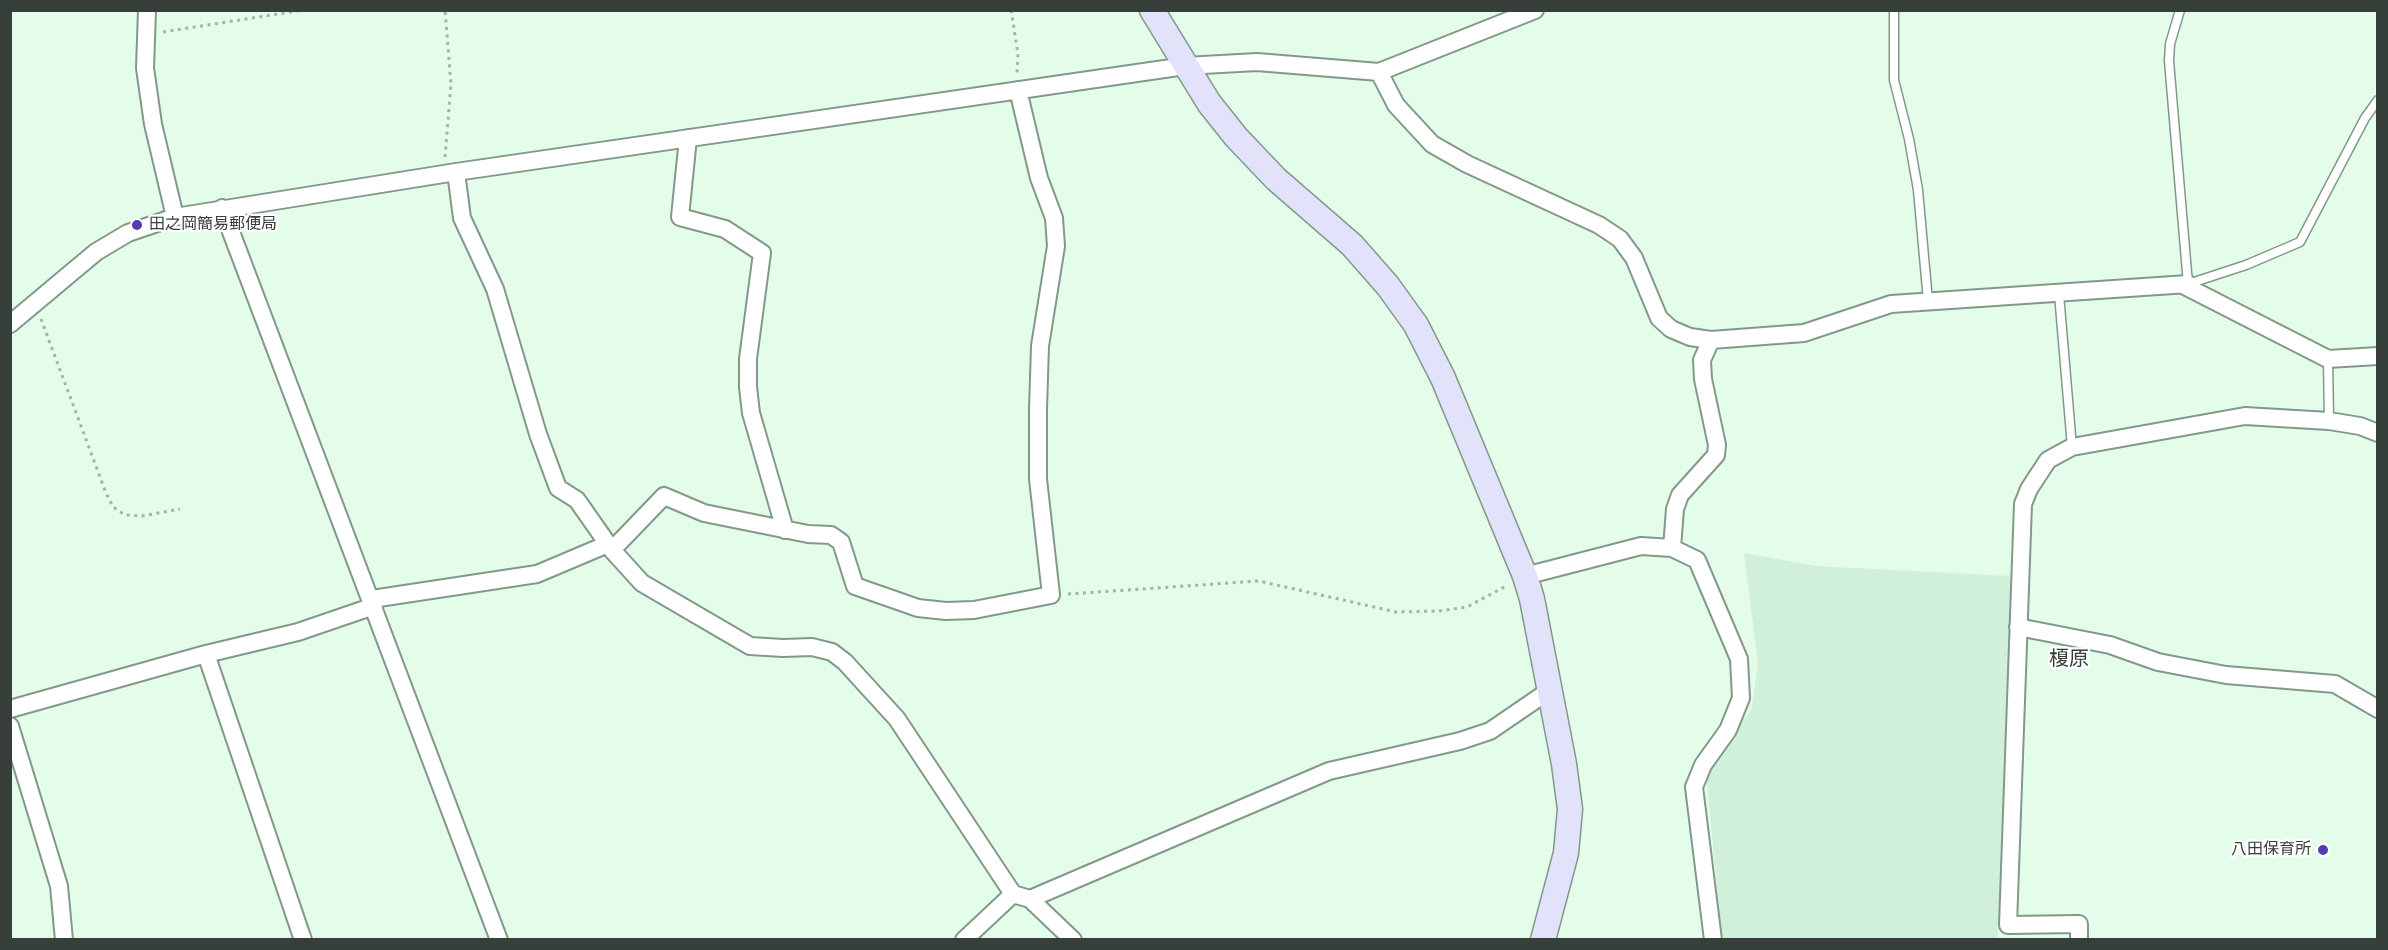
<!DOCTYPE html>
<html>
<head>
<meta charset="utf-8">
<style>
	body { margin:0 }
	#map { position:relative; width:2388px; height:950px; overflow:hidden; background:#e4fdeb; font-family:Arial,sans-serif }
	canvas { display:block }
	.frame { position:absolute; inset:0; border:12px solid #363f39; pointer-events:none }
</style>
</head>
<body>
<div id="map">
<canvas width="2388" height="950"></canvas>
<div class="frame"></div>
</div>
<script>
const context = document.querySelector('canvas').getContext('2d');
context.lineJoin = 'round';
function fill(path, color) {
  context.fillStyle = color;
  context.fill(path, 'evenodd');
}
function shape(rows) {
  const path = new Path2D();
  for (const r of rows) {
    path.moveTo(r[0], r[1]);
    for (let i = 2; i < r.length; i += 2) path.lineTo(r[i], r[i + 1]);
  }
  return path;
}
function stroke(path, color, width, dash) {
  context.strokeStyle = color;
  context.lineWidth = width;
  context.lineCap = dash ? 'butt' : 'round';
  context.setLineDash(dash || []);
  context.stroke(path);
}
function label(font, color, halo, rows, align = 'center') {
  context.font = font + ' Arial,"Noto Sans JP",sans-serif';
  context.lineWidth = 4.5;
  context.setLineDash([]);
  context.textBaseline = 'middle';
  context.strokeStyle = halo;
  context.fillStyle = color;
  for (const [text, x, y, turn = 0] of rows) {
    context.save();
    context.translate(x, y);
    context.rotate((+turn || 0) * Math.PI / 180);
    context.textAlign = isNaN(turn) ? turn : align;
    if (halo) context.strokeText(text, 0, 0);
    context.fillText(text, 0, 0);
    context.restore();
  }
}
fill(shape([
	[1744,553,1816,566,2011,576,1998,939,1722,939,1706,773,1724,745,1751,710,1758,664]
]), '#d1f0db');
const lane = shape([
	[1894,10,1894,80,1909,139,1918,190,1928,301],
	[2180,10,2170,44,2169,61,2188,284,2246,265,2300,242,2365,118,2378,100],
	[2059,294,2072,447],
	[2328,359,2329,421]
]);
const street = shape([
	[147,10,145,68,153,124,175,217],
	[1379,72,1396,105,1432,144,1467,164,1599,225,1620,239,1634,258,1659,318,1671,329,1690,337,1711,340,1804,333,1891,304,2188,284],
	[688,138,680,217,725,229,762,253,748,359,748,387,751,413,785,530],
	[456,172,462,218,495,289,538,434,558,488,577,500,612,550,642,583,750,646,783,648,812,647,832,652,845,662,897,719,1013,894,1030,899,1073,940],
	[222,208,499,940],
	[2183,285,2328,359,2378,356],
	[10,324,96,252,128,233,175,217,456,172,1185,66,1257,62,1379,72,1535,10],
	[1672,548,1675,509,1680,495,1716,455,1717,445,1703,379,1702,360,1711,340],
	[612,550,664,496,704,513,808,534,831,535,841,542,855,586,918,608,946,611,974,610,1051,595,1038,479,1038,409,1040,346,1056,246,1054,218,1039,178,1018,90],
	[1525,576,1641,546,1672,548,1697,560,1739,659,1741,698,1728,730,1703,765,1694,787,1713,940],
	[372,599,537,574,608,544],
	[2018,627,2110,645,2158,662,2226,675,2335,684,2378,709],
	[206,654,303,940],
	[10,709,206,654,298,632,374,606],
	[10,726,59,886,64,940],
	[1030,899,1329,771,1460,741,1490,731,1550,690],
	[964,940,1013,894],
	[2079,940,2079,924,2008,925,2023,504,2029,489,2048,460,2072,447,2245,416,2329,421,2360,426,2378,433]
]);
const secondary = shape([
	[1152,10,1209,103,1236,137,1276,179,1352,245,1388,286,1416,325,1443,378,1525,576,1532,599,1564,764,1570,809,1566,853,1543,940]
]);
stroke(lane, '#82998a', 11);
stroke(street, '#82998a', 20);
stroke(secondary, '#82998a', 27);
stroke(shape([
	[1011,10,1018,54,1017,74],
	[163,32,297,11,315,10],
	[445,157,451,84,445,10],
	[41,319,106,493,113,507,125,515,142,516,180,509],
	[1068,594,1259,581,1396,612,1439,611,1467,607,1508,585]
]), '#a1b4a6', 3, [3, 4.5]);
stroke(lane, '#fff', 8);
stroke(street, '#fff', 16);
stroke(secondary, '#e3e2fb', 24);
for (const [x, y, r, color] of [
	[137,225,6,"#523cb3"],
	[2323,850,6,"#523cb3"]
]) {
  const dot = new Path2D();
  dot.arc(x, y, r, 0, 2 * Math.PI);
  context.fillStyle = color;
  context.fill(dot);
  stroke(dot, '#fff', 2);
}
label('16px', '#363f39', '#fff', [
	["田之岡簡易郵便局",149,225],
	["八田保育所",2311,850,"right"]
], 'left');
label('20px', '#363f39', '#fff', [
	["榎原",2069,659]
]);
</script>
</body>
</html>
